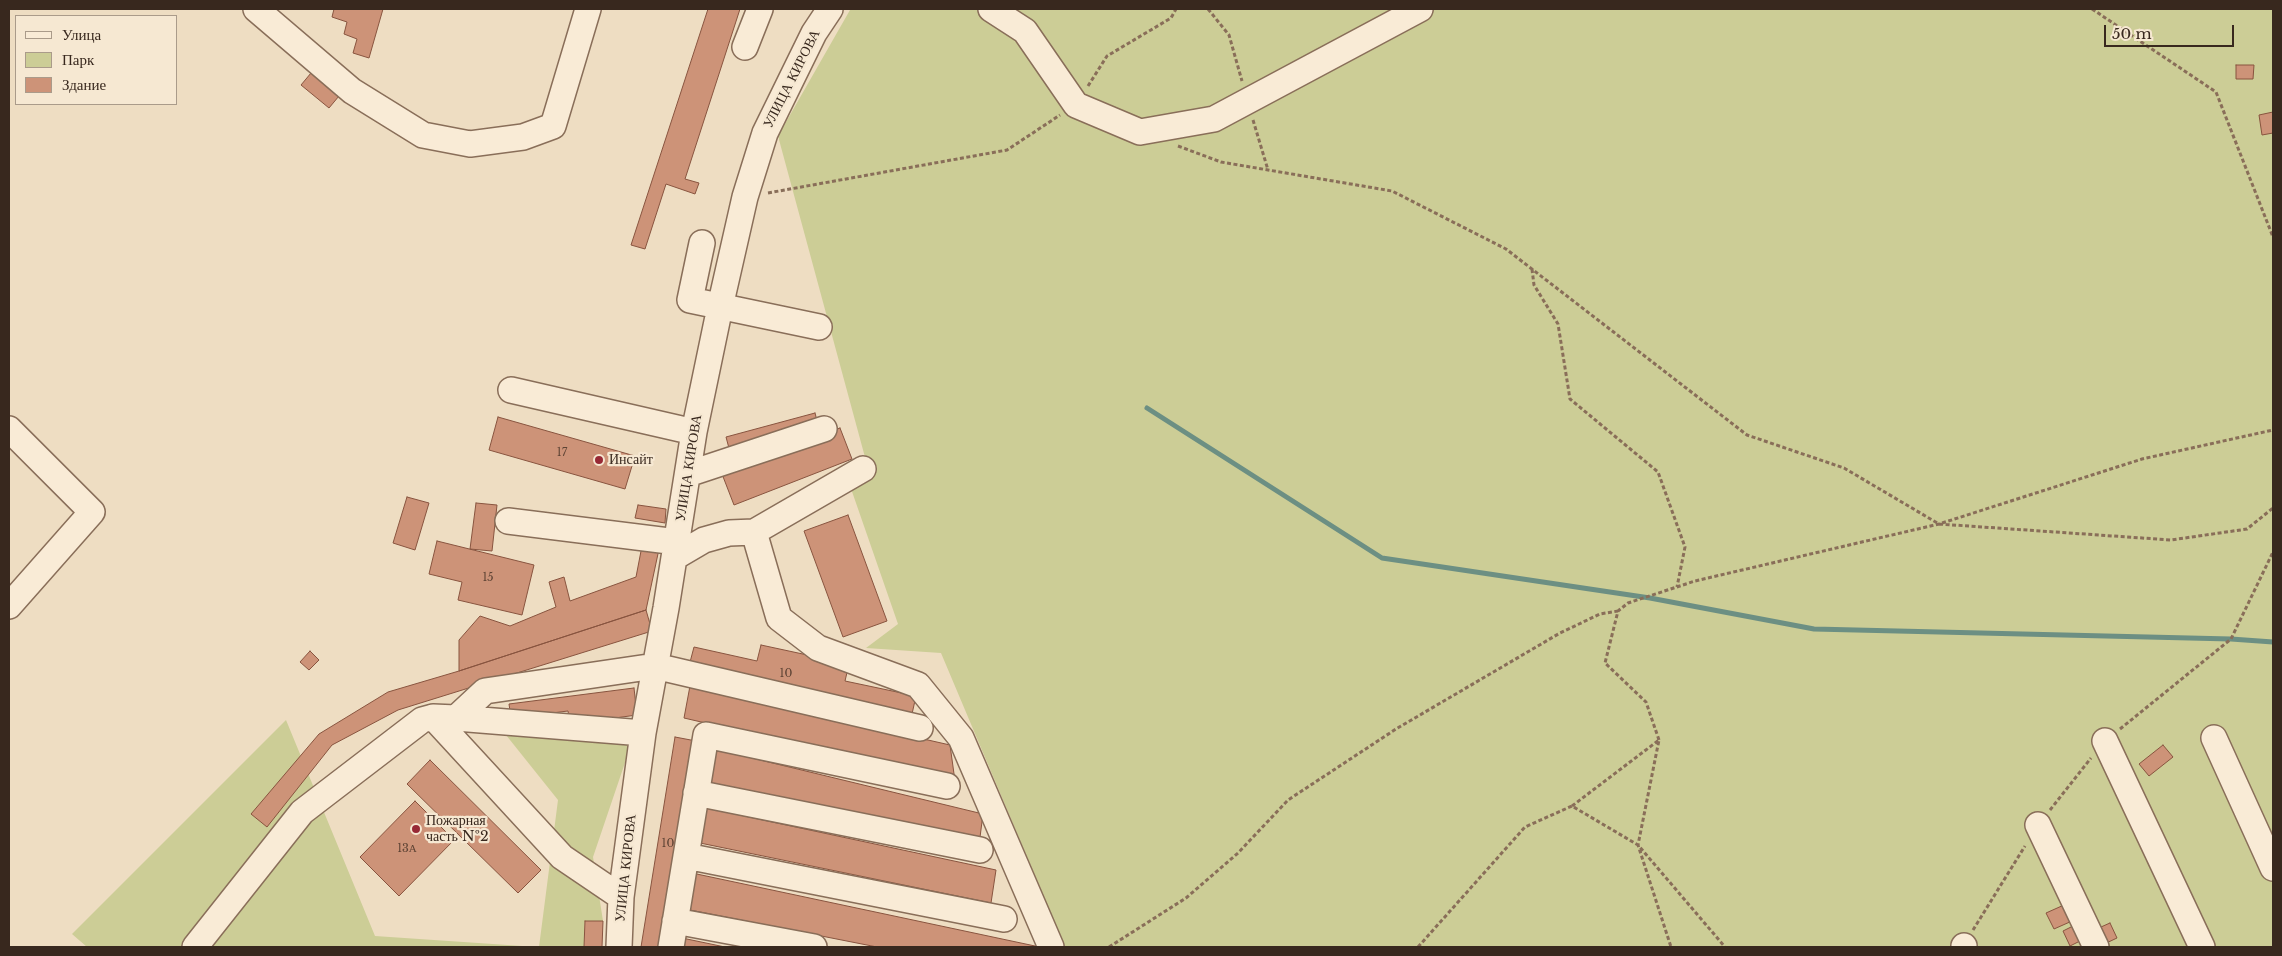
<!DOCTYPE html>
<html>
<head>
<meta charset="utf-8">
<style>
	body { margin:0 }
	#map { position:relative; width:2282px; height:956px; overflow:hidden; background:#eeddc2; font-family:"Libre Baskerville",serif }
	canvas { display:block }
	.frame { position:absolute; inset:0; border:10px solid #38281e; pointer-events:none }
	.legend { position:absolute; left:15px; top:15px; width:162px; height:90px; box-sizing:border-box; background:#f6e8d2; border:1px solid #aa9b8a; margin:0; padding:6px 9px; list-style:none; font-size:15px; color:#38281e }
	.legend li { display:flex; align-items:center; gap:10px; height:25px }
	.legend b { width:25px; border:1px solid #aa9b8a }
	.scale { position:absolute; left:2104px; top:25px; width:130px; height:22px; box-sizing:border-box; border:2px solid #38281e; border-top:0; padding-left:6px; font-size:15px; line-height:18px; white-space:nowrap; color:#38281e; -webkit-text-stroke:4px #f6e8d2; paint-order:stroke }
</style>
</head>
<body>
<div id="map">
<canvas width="2282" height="956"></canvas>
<div class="frame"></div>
<ul class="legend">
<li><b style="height:6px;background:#f9ebd6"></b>Улица</li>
<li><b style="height:14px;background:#cccd96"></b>Парк</li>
<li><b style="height:14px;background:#cd9378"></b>Здание</li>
</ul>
<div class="scale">50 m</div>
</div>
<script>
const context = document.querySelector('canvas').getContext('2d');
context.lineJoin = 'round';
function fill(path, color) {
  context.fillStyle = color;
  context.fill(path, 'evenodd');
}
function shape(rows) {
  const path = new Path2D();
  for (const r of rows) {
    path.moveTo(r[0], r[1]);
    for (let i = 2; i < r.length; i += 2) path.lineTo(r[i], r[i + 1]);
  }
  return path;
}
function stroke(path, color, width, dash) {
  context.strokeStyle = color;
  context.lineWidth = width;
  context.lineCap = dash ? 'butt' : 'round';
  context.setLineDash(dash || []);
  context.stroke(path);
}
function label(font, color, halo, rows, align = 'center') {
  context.font = font + ' "Libre Baskerville",serif';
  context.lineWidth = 4.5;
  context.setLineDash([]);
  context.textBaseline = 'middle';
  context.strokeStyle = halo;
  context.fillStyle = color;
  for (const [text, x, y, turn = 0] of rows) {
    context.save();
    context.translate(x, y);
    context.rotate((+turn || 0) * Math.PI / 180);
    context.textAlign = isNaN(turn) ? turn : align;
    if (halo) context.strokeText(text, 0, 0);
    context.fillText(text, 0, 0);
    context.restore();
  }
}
fill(shape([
	[853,9,2273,9,2273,947,1065,947,941,653,866,648,898,624,848,480,869,472,778,136,850,10],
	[286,720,375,936,537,947,87,947,72,934],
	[498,725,631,745,593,857,603,921,585,921,584,947,539,947,558,800]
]), '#cccd96');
stroke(shape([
	[1147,408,1382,558,1650,598,1814,629,2231,639,2273,642]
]), '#6c8f83', 5);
const building = shape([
	[334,9,383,9,369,58,353,53,357,39,344,34,347,22,332,17,334,9],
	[708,9,740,9,685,179,699,183,695,194,666,184,645,249,631,245,708,9],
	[2236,65,2254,65,2253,79,2236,79,2236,65],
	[311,73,339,96,329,108,301,85,311,73],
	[2273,112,2273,133,2262,135,2259,115,2273,112],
	[815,413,819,428,730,452,726,437,815,413],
	[498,417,635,456,625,489,489,450,498,417],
	[840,428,852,459,734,505,722,474,840,428],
	[407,497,429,503,415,550,393,543,407,497],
	[476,503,497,505,492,551,470,549,476,503],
	[638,505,666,509,665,523,635,518,638,505],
	[848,515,887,621,843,637,804,531,848,515],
	[437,541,534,565,522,615,458,600,462,582,429,574,437,541],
	[642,546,659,549,646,610,459,671,459,640,480,616,510,626,556,607,549,582,564,577,570,601,636,577,642,546],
	[646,610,652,631,398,710,332,745,267,827,251,814,319,734,388,692,459,671,646,610],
	[761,645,849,664,845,681,916,696,912,714,689,666,694,647,757,661,761,645],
	[310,651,319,660,309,670,300,662,310,651],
	[690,686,950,745,955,781,684,718,690,686],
	[634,688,637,715,570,724,568,711,511,718,509,704,634,688],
	[675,737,696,741,662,947,641,947,675,737],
	[2163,745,2173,757,2149,776,2139,764,2163,745],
	[715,749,983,814,979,845,708,783,715,749],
	[430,760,541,870,518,893,407,784,430,760],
	[415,801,454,840,399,896,360,857,415,801],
	[707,808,996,870,991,903,700,843,707,808],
	[692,873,1035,946,1035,947,877,947,685,909,692,873],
	[2064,905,2072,921,2054,929,2046,913,2064,905],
	[585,921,603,921,602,947,584,947,585,921],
	[2110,923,2117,938,2100,946,2092,931,2110,923],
	[2075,925,2082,940,2070,946,2063,931,2075,925],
	[682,938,725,947,681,947,682,938]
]);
fill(building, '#cd9378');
stroke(building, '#88543f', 1);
const minor = shape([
	[256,9,352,91,423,135,470,144,523,137,553,126,588,9],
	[991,9,1025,31,1076,105,1140,132,1214,119,1420,9],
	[745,47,760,9],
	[702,243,690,300,819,327],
	[511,390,694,432],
	[9,429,92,512,9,606],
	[688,474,824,429],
	[508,521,677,542],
	[754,532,863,469],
	[675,557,704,540,729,533,754,532,779,618,818,648,918,685,961,738,1051,947],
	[433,717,562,857,621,897],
	[456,718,485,691,655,666,920,728],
	[2214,738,2273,868],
	[2105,741,2202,947],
	[696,793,980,850],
	[2038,825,2096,947],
	[686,856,1004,919],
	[675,921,814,947],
	[1964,946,1964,947],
	[195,947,302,812,422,720,433,717,456,718,643,733],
	[619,947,621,897,643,733,666,608,694,432,720,307,745,197,765,133,814,33,830,9],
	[671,947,706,735,947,786]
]);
stroke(minor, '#896e59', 28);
stroke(shape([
	[1208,9,1229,35,1242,81],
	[2092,9,2216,92,2273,237],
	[1088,86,1107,56,1171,18,1176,9],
	[1253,120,1268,170],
	[1178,146,1221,162,1392,191,1506,249,1747,435,1844,468,1939,524,2171,540,2247,529,2273,508],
	[768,193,1007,150,1060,115],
	[1532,269,1534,285,1558,324,1570,399,1658,472,1685,547,1677,587],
	[2120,729,2231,639,2273,552],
	[1659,740,1646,702,1605,663,1618,611,1628,603,1695,581,1939,524,2142,459,2273,430],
	[1572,806,1659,740,1638,845,1671,947],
	[2050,810,2091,758],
	[1973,930,2025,846],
	[1109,947,1186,898,1238,853,1288,800,1396,729,1560,633,1600,614,1618,611],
	[1418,947,1525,827,1572,806,1638,845,1725,947]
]), '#896e59', 3, [4, 2.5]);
stroke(minor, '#f9ebd6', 25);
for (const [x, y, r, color] of [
	[599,460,5,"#982935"],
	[416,829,5,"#982935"]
]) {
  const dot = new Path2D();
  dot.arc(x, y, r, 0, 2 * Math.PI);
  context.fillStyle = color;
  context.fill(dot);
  stroke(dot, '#f6e8d2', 2);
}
label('11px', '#5d4334', null, [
	["17",562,453],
	["15",488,578],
	["10",786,674],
	["10",668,844],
	["13А",407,849]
]);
label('14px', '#38281e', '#f6e8d2', [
	["УЛИЦА КИРОВА",792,79,-63],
	["УЛИЦА КИРОВА",689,468,-81],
	["УЛИЦА КИРОВА",626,868,-84]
]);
label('14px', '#38281e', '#f6e8d2', [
	["Инсайт",609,460],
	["Пожарная",426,821],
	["часть №2",426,837]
], 'left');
</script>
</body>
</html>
